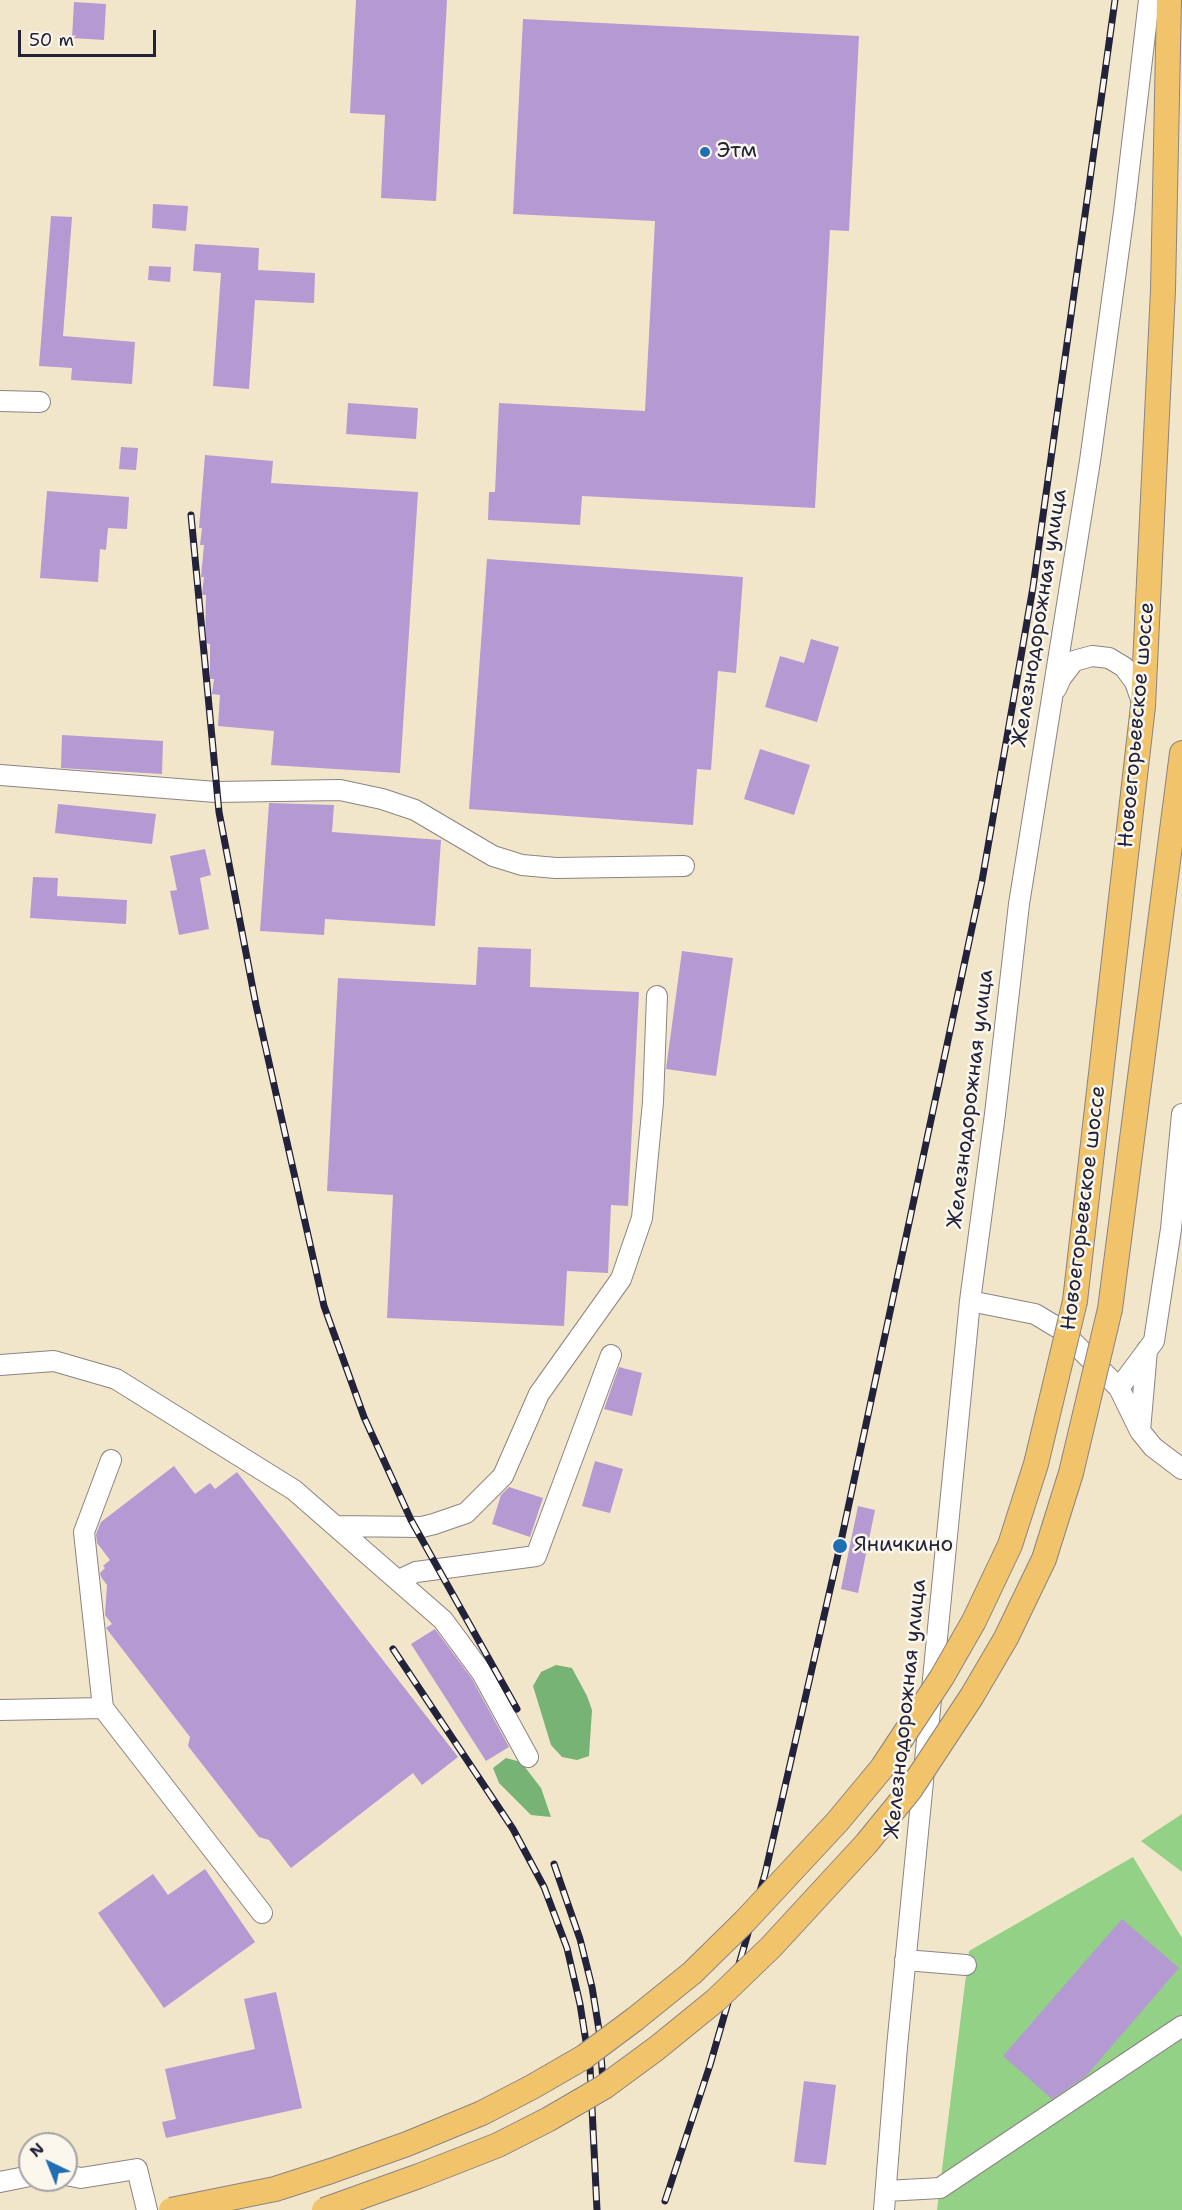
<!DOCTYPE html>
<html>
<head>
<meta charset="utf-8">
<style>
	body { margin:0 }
	#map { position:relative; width:1182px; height:2210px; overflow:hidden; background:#f2e6ca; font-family:"Shantell Sans",sans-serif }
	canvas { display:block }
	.north { position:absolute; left:18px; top:2132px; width:60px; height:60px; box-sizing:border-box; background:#fbf7ec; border:2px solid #a4a2a5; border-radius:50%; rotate:317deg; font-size:16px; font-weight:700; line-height:24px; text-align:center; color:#22223b }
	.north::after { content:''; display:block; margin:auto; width:21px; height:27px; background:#1f6fb2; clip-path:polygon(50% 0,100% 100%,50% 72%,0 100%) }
	.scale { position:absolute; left:18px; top:30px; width:138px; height:27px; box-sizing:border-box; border:3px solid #22223b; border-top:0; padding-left:8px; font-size:18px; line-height:21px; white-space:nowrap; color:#22223b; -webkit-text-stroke:4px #fbf7ec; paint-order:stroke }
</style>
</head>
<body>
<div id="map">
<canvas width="1182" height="2210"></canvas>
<div class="north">N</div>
<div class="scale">50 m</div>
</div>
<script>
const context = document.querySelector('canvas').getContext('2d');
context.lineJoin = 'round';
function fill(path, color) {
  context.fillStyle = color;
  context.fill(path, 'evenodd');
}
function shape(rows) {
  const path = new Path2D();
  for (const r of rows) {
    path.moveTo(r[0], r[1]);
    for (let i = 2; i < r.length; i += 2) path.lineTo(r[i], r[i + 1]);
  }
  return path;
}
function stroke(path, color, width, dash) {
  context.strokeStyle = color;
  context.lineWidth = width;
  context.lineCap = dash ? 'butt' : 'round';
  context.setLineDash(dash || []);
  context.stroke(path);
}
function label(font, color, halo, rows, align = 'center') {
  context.font = font + ' "Shantell Sans",sans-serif';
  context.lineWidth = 5;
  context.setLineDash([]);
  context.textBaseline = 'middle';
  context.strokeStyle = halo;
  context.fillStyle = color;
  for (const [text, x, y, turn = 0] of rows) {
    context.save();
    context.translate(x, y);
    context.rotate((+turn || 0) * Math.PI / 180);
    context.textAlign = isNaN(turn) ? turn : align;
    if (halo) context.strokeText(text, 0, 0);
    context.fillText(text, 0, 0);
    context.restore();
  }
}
fill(shape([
	[1182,1814,1182,1872,1141,1841],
	[1133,1857,1182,1938,1182,2210,937,2210,969,1951]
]), '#93d187');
fill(shape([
	[556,1665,572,1668,587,1696,592,1710,589,1756,577,1760,562,1757,551,1745,533,1686,541,1672],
	[506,1758,521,1762,541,1788,551,1817,531,1815,499,1783,493,1768]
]), '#76b374');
fill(shape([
	[356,0,447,0,436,201,381,198,385,115,350,113],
	[74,2,106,4,104,40,72,38],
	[523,19,859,36,849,231,830,230,815,508,582,496,580,525,488,520,489,492,495,492,499,403,645,411,655,221,513,214],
	[153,204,188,206,186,231,152,228],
	[51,216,72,217,63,336,135,342,132,384,71,380,72,368,39,366],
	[195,244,259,248,258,270,315,273,314,303,255,300,249,389,213,386,221,273,193,271],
	[149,266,171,267,170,282,148,280],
	[348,403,418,408,416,439,346,434],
	[121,447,138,448,136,470,119,469],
	[205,455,273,461,271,483,418,492,400,773,271,765,274,731,218,726,220,695,212,694,214,679,210,679,210,644,205,643,206,595,202,595,204,577,201,577,204,545,200,545,202,528,199,528],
	[47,491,129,497,127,529,108,528,106,550,100,549,98,582,40,578],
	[487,559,743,577,736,673,718,671,711,770,697,769,693,825,469,809],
	[811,639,839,647,817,722,765,707,780,656,804,663],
	[62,735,163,741,162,774,61,768],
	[760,749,810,765,794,815,744,799],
	[269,803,334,805,332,832,441,840,435,926,325,919,324,935,260,931],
	[58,804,156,814,152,844,55,833],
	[205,849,211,875,200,878,209,929,179,935,170,891,177,890,170,856],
	[33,877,58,878,57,896,127,900,126,924,30,918],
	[478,947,531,949,530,987,639,992,628,1206,611,1205,608,1273,567,1271,564,1326,387,1318,393,1195,327,1191,338,978,476,985],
	[682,951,733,958,716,1076,666,1069],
	[619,1367,642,1373,632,1416,604,1409],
	[595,1461,623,1469,610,1513,582,1506],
	[174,1466,195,1494,210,1483,215,1489,237,1472,458,1757,422,1785,413,1773,291,1868,269,1840,259,1837,188,1746,190,1737,106,1628,112,1624,105,1615,107,1585,101,1577,100,1573,105,1568,103,1566,110,1560,97,1543,96,1534,101,1522],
	[509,1487,543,1498,530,1537,492,1524,501,1495],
	[858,1506,875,1510,858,1593,841,1589],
	[435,1629,472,1679,509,1747,486,1761,411,1644],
	[205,1869,255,1942,164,2008,98,1913,153,1874,168,1895],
	[1122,1919,1179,1968,1086,2076,1052,2099,1003,2056],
	[276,1992,302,2108,166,2138,162,2122,176,2119,165,2069,255,2049,244,1999],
	[804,2081,836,2085,826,2165,794,2162]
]), '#b599d2');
const minor = shape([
	[0,401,40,402],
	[1056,689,1061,678,1074,661,1092,656,1109,658,1124,667,1135,682,1142,702],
	[0,775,216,792,340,790,382,799,415,810,493,856,522,865,556,868,684,866],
	[970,1301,1035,1314,1060,1329,1119,1388,1140,1431,1153,1447,1182,1469],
	[0,1365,54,1361,116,1379,294,1490,443,1620,482,1673,528,1757],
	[1119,1388,1154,1341,1171,1229,1182,1114],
	[1140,1431,1147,1350],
	[336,1526,422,1527,434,1524,466,1513,503,1476,539,1394,621,1279,642,1218,653,1102,657,996],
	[399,1580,416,1572,536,1556,611,1355],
	[103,1708,84,1532,111,1460],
	[0,1710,103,1708,262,1913],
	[905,1960,966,1965],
	[66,2175,81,2178,137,2169,147,2210],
	[0,2182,30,2176],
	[886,2191,940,2188,1182,2026],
	[884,2210,897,2047,970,1301,995,1114,1019,904,1090,461,1124,212,1149,0]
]);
const major = shape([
	[1075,1301,1143,706,1163,290,1169,0],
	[1110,1309,1182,753]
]);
stroke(minor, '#8a8482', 22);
stroke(major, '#8a8482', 26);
stroke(minor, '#fff', 20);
stroke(major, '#f1c36a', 24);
const rail = shape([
	[191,515,219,812,256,1005,324,1306,364,1417,411,1520,517,1709],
	[393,1649,513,1829,544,1887,567,1948,580,2004,590,2067,597,2210],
	[554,1864,580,1939,592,1987,599,2030,604,2094],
	[665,2201,710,2065,765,1874,840,1546,982,881,1033,587,1115,0]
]);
stroke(rail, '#22223b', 7);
stroke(rail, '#fbf7ec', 4.5, [14]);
const majorBridge = shape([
	[171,2210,275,2189,331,2171,407,2144,482,2113,532,2087,584,2057,635,2019,692,1973,745,1921,838,1821,882,1768,942,1677,974,1621,1010,1545,1036,1464,1075,1301],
	[324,2210,419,2176,498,2145,549,2119,604,2087,657,2048,716,2000,771,1947,866,1844,910,1790,972,1696,1006,1638,1044,1559,1071,1473,1110,1309]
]);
stroke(majorBridge, '#8a8482', 26, []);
stroke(majorBridge, '#f1c36a', 24);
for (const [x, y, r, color] of [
	[705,152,6,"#1f6fb2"],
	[840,1546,8,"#1f6fb2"]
]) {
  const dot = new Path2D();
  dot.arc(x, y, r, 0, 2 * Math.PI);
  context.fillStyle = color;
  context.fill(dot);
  stroke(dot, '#fbf7ec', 2);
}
label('21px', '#22223b', '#fbf7ec', [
	["Этм",717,152],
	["Яничкино",854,1546]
], 'left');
label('21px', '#22223b', '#fbf7ec', [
	["Железнодорожная улица",1040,618,-81],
	["Новоегорьевское шоссе",1137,725,-85],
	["Железнодорожная улица",971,1099,-83],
	["Новоегорьевское шоссе",1084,1208,-83],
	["Железнодорожная улица",906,1709,-84]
]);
</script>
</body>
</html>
